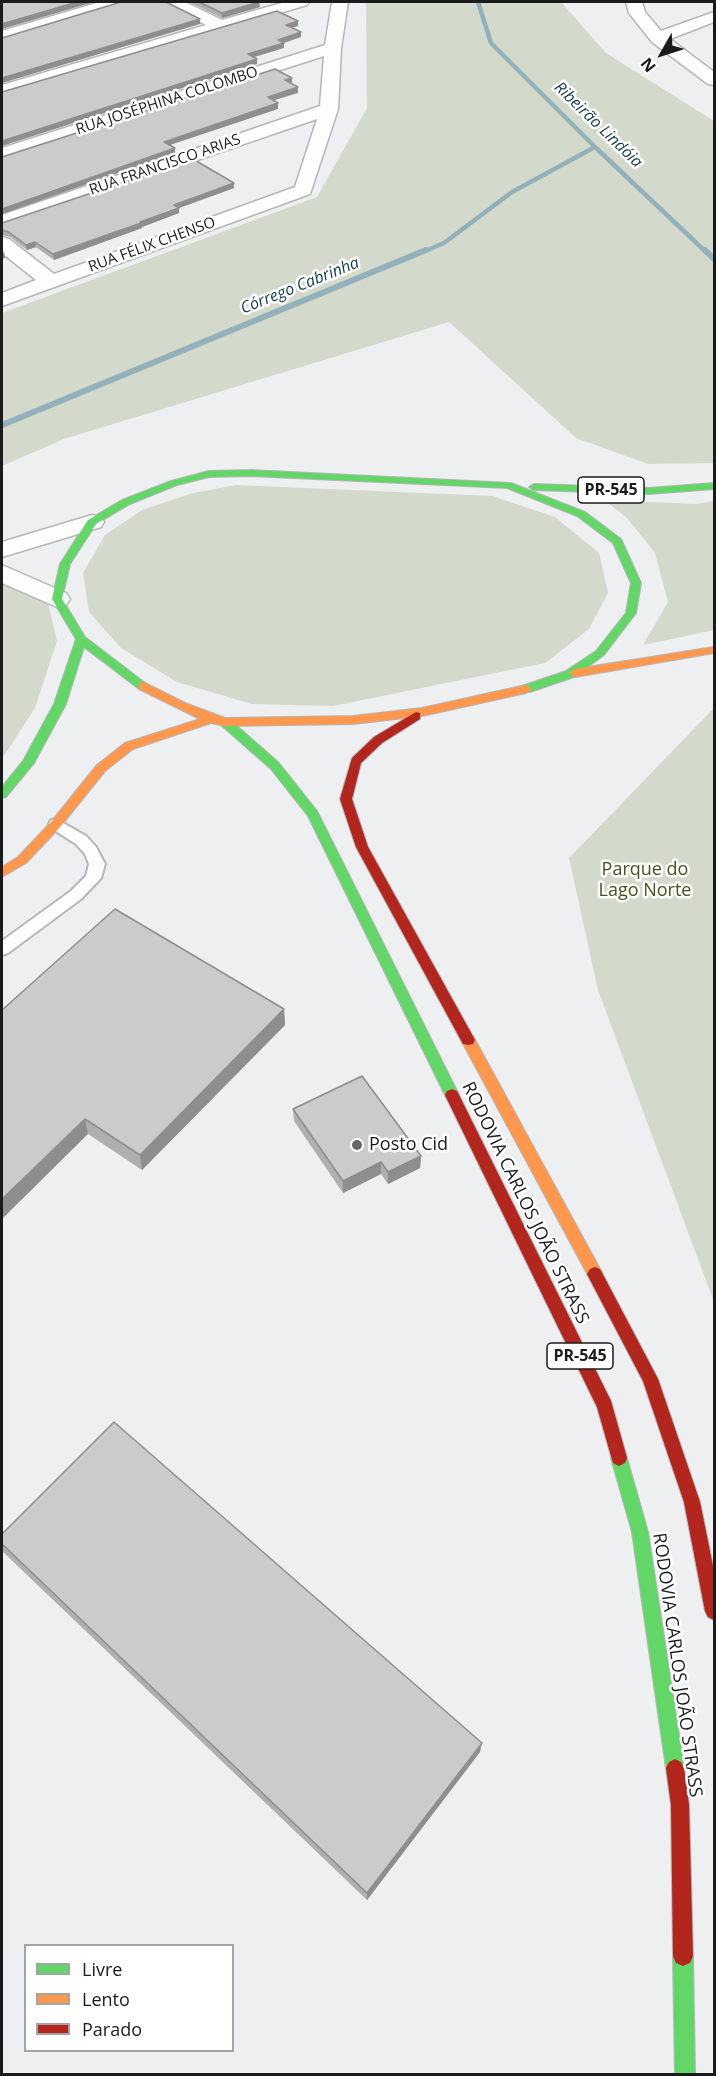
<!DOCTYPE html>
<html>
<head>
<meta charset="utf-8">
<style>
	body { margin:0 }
	#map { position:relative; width:716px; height:2076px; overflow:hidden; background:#edeff1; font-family:"Open Sans",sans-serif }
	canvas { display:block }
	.frame { position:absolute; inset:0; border:3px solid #1a1b1d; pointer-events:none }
	.legend { position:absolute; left:24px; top:1944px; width:210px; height:108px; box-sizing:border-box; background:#fff; border:2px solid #a3a4a5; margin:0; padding:8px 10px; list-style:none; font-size:18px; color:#1a1b1d }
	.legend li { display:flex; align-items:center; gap:12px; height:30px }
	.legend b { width:30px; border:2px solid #a3a4a5 }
	.north { position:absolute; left:632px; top:24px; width:60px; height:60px; -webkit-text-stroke:4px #fff; paint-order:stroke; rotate:231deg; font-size:16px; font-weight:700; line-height:24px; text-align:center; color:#1a1b1d }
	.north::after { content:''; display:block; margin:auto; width:21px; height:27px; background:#1a1b1d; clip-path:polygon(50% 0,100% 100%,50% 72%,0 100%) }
</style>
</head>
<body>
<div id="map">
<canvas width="716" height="2076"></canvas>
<div class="frame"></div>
<ul class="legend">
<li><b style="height:8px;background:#63d668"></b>Livre</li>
<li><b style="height:8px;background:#ff974d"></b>Lento</li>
<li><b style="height:8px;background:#b3261e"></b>Parado</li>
</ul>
<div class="north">N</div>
</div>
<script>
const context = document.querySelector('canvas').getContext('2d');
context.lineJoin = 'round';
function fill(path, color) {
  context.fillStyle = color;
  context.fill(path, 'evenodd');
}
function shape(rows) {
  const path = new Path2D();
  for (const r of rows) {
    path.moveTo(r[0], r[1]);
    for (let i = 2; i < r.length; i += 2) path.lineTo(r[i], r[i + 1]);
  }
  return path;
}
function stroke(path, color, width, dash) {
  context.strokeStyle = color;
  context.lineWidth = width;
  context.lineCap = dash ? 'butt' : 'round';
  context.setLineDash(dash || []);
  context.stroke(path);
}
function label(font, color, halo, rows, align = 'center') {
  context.font = font + ' "Open Sans",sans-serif';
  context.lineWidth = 5;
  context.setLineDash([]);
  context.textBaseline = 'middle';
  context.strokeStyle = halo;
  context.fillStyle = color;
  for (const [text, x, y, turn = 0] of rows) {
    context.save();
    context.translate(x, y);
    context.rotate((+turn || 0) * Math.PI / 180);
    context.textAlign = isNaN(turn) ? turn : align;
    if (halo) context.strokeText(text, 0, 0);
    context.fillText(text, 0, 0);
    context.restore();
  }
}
fill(shape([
	[366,2,561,2,606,53,714,121,714,463,648,464,576,438,449,322,64,439,2,466,2,313,317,197,367,108],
	[236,485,492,496,555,517,599,553,608,593,589,629,545,663,333,706,252,704,177,682,121,648,89,612,83,573,105,535,142,510,193,493],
	[604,500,696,504,714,501,714,630,643,645,668,602,655,553,627,518],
	[2,583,48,603,57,641,35,708,2,759],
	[714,708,714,1302,598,990,569,858]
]), '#d4dacb');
stroke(shape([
	[478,2,491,43,595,147,706,252],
	[423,252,444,243,512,192,595,147]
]), '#93b1bb', 4.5);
stroke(shape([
	[705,250,714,259],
	[2,425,426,250]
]), '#93b1bb', 6);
const lane = shape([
	[56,819,86,836,96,847,105,864,101,878,81,899,8,953,2,955,2,941,71,891,86,876,89,864,85,854,76,844,51,828,49,824,51,820,56,819]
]);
const street = shape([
	[100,2,123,2,121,5,2,41,2,31,100,2],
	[166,2,185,2,222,20,285,2,309,2,307,5,2,95,2,85,206,25,168,5,166,2],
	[332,2,348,2,341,48,338,109,310,194,2,306,2,293,36,280,2,253,2,237,9,239,54,274,295,187,317,119,2,227,2,215,320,106,324,56,2,160,2,148,325,45,332,2],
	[626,2,642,2,645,12,661,31,714,12,714,22,670,39,714,72,714,85,708,84,652,42,629,13,626,2],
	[92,515,101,517,104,522,101,527,2,557,2,542,92,515],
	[2,565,66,593,70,599,66,605,57,607,2,583,2,565]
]);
const fast = shape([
	[250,470,511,483,585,512,621,539,641,583,636,613,604,655,574,677,530,692,522,692,522,686,566,671,596,651,626,613,631,583,613,543,577,516,507,488,250,476,209,477,177,485,130,504,96,524,70,564,62,599,85,637,149,686,143,690,139,689,84,647,66,704,34,763,6,797,2,798,2,787,23,761,54,704,76,639,52,599,60,564,88,520,122,500,171,481,209,471,250,470],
	[714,483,714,489,649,494,534,490,529,487,534,484,649,488,714,483],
	[225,718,229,719,279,763,317,811,459,1095,457,1099,447,1099,308,816,271,769,221,725,221,719,225,718],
	[619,1450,625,1453,627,1458,648,1532,684,1768,681,1774,675,1777,669,1774,666,1768,632,1532,611,1458,613,1453,619,1450],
	[683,1946,690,1949,693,1956,695,2074,675,2074,673,1956,676,1949,683,1946]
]);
const slow = shape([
	[714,647,714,653,575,677,569,673,575,669,714,647],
	[143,682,185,703,225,718,353,716,422,708,526,685,532,689,526,693,422,716,353,724,225,726,211,723,133,749,105,771,60,827,26,863,2,877,2,867,18,857,52,821,97,765,125,743,200,719,139,689,139,683,143,682],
	[468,1035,473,1036,600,1269,603,1274,600,1279,595,1281,590,1279,461,1040,463,1036,468,1035]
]);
const jam = shape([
	[416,712,420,713,420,719,382,743,361,763,352,799,368,847,475,1040,473,1044,468,1045,463,1044,356,847,340,799,352,758,374,737,416,712],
	[452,1089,457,1091,459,1095,611,1401,627,1458,625,1463,619,1466,613,1463,597,1407,445,1095,447,1091,452,1089],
	[595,1267,600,1269,658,1379,700,1502,714,1571,714,1620,708,1617,705,1611,684,1502,643,1381,587,1274,590,1269,595,1267],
	[675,1759,681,1762,684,1768,689,1805,693,1956,690,1963,683,1966,676,1963,673,1956,671,1805,666,1768,669,1762,675,1759]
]);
stroke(lane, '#b5b6b8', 4);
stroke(street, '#b5b6b8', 3);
stroke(fast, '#b5b6b8', 2);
stroke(slow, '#b5b6b8', 2);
stroke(jam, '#b5b6b8', 2);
fill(lane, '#fcfdfd');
fill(street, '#fcfdfd');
fill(fast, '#63d668');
fill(slow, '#ff974d');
fill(jam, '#b3261e');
fill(shape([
	[189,2,259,2,260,7,222,18],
	[234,183,234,188,179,208,179,213,142,227,142,228,54,260,36,247,27,250,10,237,2,235,2,223],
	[284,1009,285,1025,142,1170,88,1134,2,1010],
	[293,1109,421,1156,420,1168,388,1184,381,1174,343,1193,294,1121],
	[2,1534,480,1752,367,1900,2,1551]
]), '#afafaf');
fill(shape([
	[77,2,94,2,2,29,2,24],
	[259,2,260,7,222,18,222,13],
	[200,19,200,24,2,83,2,78],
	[298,21,298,26,286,30,286,25],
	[301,32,301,37,284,43,284,48,248,59,248,54,278,40],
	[257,59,257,64,2,146,2,141],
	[292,78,292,83,285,85,285,80],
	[298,87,298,93,268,102,268,97],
	[278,103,278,109,164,147,164,142],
	[175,148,175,153,2,214,2,209],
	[234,183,234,188,179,208,179,213,142,227,142,228,54,260,53,254,140,222,174,205],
	[35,242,36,247,27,250,26,245],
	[4,252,5,258,2,259,2,253],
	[284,1009,285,1025,142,1170,140,1155],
	[85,1119,88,1134,2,1219,2,1199],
	[421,1156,420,1168,388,1184,388,1172],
	[381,1162,381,1174,343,1193,343,1181],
	[482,1743,480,1752,367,1900,367,1893]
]), '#8e8e8f');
const building = shape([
	[2,2,77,2,2,24,2,2],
	[121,2,166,2,200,19,2,78,2,38,121,2],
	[199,2,259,2,222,13,199,2],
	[277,11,298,21,286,25,301,32,278,40,284,43,248,54,257,59,2,141,2,92,277,11],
	[275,69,292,78,285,80,298,87,268,97,278,103,164,142,175,148,2,209,2,157,275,69],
	[193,159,234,183,174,205,179,208,140,222,141,223,53,254,35,242,26,245,9,232,2,230,2,223,193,159],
	[115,909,284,1009,140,1155,85,1119,2,1199,2,1010,115,909],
	[362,1076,421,1156,388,1172,381,1162,343,1181,293,1109,362,1076],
	[114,1422,482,1743,367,1893,2,1544,2,1534,114,1422]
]);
fill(building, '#cbcbcc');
stroke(building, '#8e8e8f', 1.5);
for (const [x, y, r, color] of [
	[357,1145,6,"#646567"]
]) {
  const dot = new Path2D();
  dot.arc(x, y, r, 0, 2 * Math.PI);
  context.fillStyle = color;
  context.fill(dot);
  stroke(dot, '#fff', 2);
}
label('15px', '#1a1b1d', '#fff', [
	["RUA JOSÉPHINA COLOMBO",167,101,-18],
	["RUA FRANCISCO ARIAS",165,165,-19],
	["RUA FÉLIX CHENSO",152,245,-20]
]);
label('italic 16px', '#153d48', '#fff', [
	["Ribeirão Lindóia",598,125,44],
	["Córrego Cabrinha",300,286,-22]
]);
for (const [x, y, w] of [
	[611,490,66],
	[580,1356,66]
]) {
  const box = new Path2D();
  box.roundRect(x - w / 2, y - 13, w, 26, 4.5);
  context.fillStyle = '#fff';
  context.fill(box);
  stroke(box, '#1a1b1d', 1.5);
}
label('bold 16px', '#1a1b1d', null, [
	["PR-545",611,490],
	["PR-545",580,1356]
]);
label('18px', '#47521b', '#fff', [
	["Parque do",645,870],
	["Lago Norte",645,891]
]);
label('18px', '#1a1b1d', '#fff', [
	["Posto Cid",369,1145]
], 'left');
label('18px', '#1a1b1d', '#fff', [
	["RODOVIA CARLOS JOÃO STRASS",525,1203,64],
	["RODOVIA CARLOS JOÃO STRASS",677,1665,82]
]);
</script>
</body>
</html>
